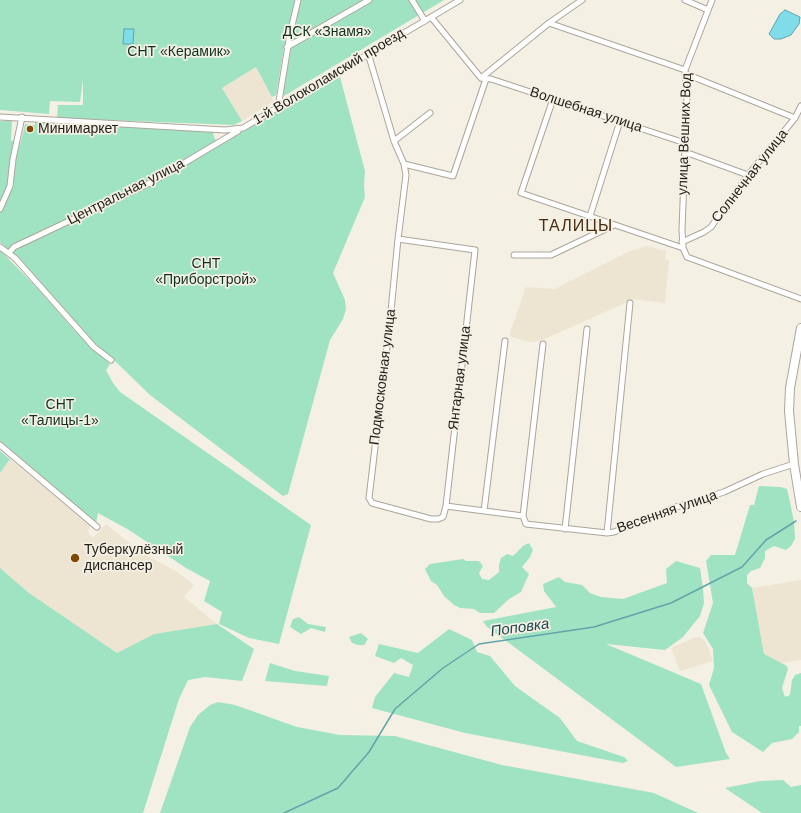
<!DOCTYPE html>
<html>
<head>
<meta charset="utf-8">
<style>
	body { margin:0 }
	canvas { display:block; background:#f5f0e4 }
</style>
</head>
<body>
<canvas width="801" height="813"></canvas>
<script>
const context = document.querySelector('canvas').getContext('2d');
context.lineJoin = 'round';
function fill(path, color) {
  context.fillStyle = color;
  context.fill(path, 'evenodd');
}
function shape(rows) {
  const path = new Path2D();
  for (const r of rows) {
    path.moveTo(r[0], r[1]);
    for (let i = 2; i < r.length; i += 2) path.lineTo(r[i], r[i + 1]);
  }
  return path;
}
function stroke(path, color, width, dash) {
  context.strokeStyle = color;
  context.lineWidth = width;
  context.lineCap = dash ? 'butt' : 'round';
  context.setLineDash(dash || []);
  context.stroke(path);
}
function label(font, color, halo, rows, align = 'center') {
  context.font = font + ' Arial,sans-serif';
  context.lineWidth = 3.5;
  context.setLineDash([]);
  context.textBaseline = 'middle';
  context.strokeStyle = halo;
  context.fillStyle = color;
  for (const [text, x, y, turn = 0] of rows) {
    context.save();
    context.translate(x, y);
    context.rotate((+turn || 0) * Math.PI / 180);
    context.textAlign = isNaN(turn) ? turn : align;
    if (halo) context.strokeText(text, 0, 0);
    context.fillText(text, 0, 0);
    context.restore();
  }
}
fill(shape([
	[256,67,274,101,242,121,222,88],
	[646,246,666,251,665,259,669,260,665,303,634,299,540,341,529,342,509,336,526,287,555,289,626,253],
	[10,459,91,526,87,531,93,538,106,524,141,552,177,572,194,585,184,597,217,624,154,634,117,653,29,593,0,568,0,473],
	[801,580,801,660,780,663,764,654,752,588],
	[696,637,700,637,706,642,713,661,680,671,671,648]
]), '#ede4d2');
fill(shape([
	[0,0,444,0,284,96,282,94,295,31,287,30,276,95,272,97,256,67,222,88,242,121,234,125,57,118,58,105,83,105,83,80,80,102,50,101,49,114,0,110],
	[340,77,365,171,364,186,365,197,333,273,345,300,346,309,343,319,330,340,288,494,283,496,150,395,117,363,87,336,20,261,0,242,0,213,14,185,9,183,0,202,0,121,12,121,11,140,20,145,25,124,35,125,35,122,213,132,214,137,219,145],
	[0,250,41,292,74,330,110,364,106,370,113,383,120,392,311,525,279,644,249,638,219,624,222,612,204,601,210,581,186,568,129,530,98,513,96,523,0,441],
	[0,451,10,459,0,473],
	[759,486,781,487,787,489,794,521,795,539,791,546,786,550,774,546,765,551,765,558,760,568,751,571,747,575,747,583,752,588,764,654,787,666,788,669,782,688,785,697,790,695,792,680,795,675,801,673,801,726,799,726,799,732,792,739,772,743,763,752,732,732,709,685,714,668,713,649,703,633,713,603,706,561,711,555,735,555,750,505,754,505],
	[529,543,533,550,530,557,522,567,529,574,521,592,509,599,494,613,480,613,474,609,460,608,454,605,444,596,437,585,431,581,425,569,430,564,463,559,466,561,479,561,483,566,479,573,482,579,489,580,499,572,499,565,501,558,507,554,513,556,523,546],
	[676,561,700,568,703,589,704,603,700,616,683,637,665,650,606,644,701,684,726,753,730,759,676,767,486,626,483,621,556,607,544,591,543,584,559,577,565,582,582,585,590,593,601,597,623,599,667,583,666,569],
	[0,568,29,593,117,653,154,634,217,624,254,649,242,681,205,677,188,680,179,699,143,813,0,813],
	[299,617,308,624,326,627,325,632,311,628,301,634,290,627,293,619],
	[449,629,472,640,477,652,490,656,515,686,560,718,577,741,624,757,628,761,623,763,465,733,372,708,375,697,394,673,409,677,413,665,401,658,394,663,375,656,379,644,418,653],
	[361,633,368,639,364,645,358,645,352,643,349,637],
	[270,663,295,671,329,676,327,686,265,681],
	[218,702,235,705,297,727,340,735,395,736,502,765,654,793,698,813,160,813,190,727,198,715,210,705],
	[783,780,791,787,801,785,801,813,762,813,725,788,760,781]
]), '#a0e3c3');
const water = shape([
	[785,10,800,17,799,24,791,35,781,39,774,39,769,34,780,14,785,10],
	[124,29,134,29,133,44,123,44,124,29]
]);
fill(water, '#7fdde9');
stroke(water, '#62a4ab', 1);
stroke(shape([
	[284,813,338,788,369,752,395,709,443,668,479,644,594,627,671,603,742,567,766,540,796,521]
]), '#62a4ab', 1.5);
const minor = shape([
	[412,0,425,21],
	[685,0,708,10],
	[431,17,481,78,491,79,685,143],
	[549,23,685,70],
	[287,47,369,0],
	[368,53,394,141,404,164,406,175,398,239,390,321,369,498,372,503,431,519,438,519,443,517,446,506,475,250,398,239],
	[686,74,795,118],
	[481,78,549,23,582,0],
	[553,99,521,193,683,248,687,257,801,299],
	[278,107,290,34,298,0],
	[0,117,225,130,243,128,460,0],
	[394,141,430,113],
	[685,152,748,175],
	[404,164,453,176,486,79],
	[0,209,10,186,13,159,22,117],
	[590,216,620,121],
	[682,242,704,232,711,227,748,175,795,118,801,106],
	[0,247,15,258,94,347,111,360],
	[683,248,682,230,687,96,685,70,712,0],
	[9,253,14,247,154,181,238,131],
	[514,255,551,255,614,225],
	[543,344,523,516,526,524,607,533,614,532,673,508,724,492,763,474,794,464],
	[0,445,97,527],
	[446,506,523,516],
	[484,511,505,341],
	[565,529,587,329],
	[607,533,630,303]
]);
const primary = shape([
	[801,328,790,388,789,411,794,464,801,507]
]);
stroke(minor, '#aba69b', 7);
stroke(primary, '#aba69b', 10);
stroke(minor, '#fff', 5);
stroke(primary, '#fff', 8);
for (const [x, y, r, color] of [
	[30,129,4,"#834800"],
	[75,558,5,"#834800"]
]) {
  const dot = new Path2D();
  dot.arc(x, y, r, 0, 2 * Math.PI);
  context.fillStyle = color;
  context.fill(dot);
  stroke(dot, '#f5f0e4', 1.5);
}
label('14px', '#0e3123', '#f5f0e4', [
	["ДСК «Знамя»",327,32],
	["СНТ «Керамик»",179,52],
	["СНТ",206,264],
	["«Приборстрой»",206,280],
	["СНТ",60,405],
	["«Талицы-1»",60,421]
]);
label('14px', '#201e1a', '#f5f0e4', [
	["1-й Волоколамский проезд",329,77,-31],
	["Волшебная улица",586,110,18],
	["улица Вешних Вод",685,134,-88],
	["Солнечная улица",750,176,-52],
	["Центральная улица",126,192,-27],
	["Подмосковная улица",383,377,-83],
	["Янтарная улица",460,378,-83],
	["Весенняя улица",667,512,-19]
]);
label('14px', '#201e1a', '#f5f0e4', [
	["Минимаркет",38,129],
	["Туберкулёзный",84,550],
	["диспансер",84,566]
], 'left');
label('italic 15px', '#1d484e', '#f5f0e4', [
	["Поповка",520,628,-8]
]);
context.letterSpacing = '1px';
label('16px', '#492b10', '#f5f0e4', [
	["ТАЛИЦЫ",576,227]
]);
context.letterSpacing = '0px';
</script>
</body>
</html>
